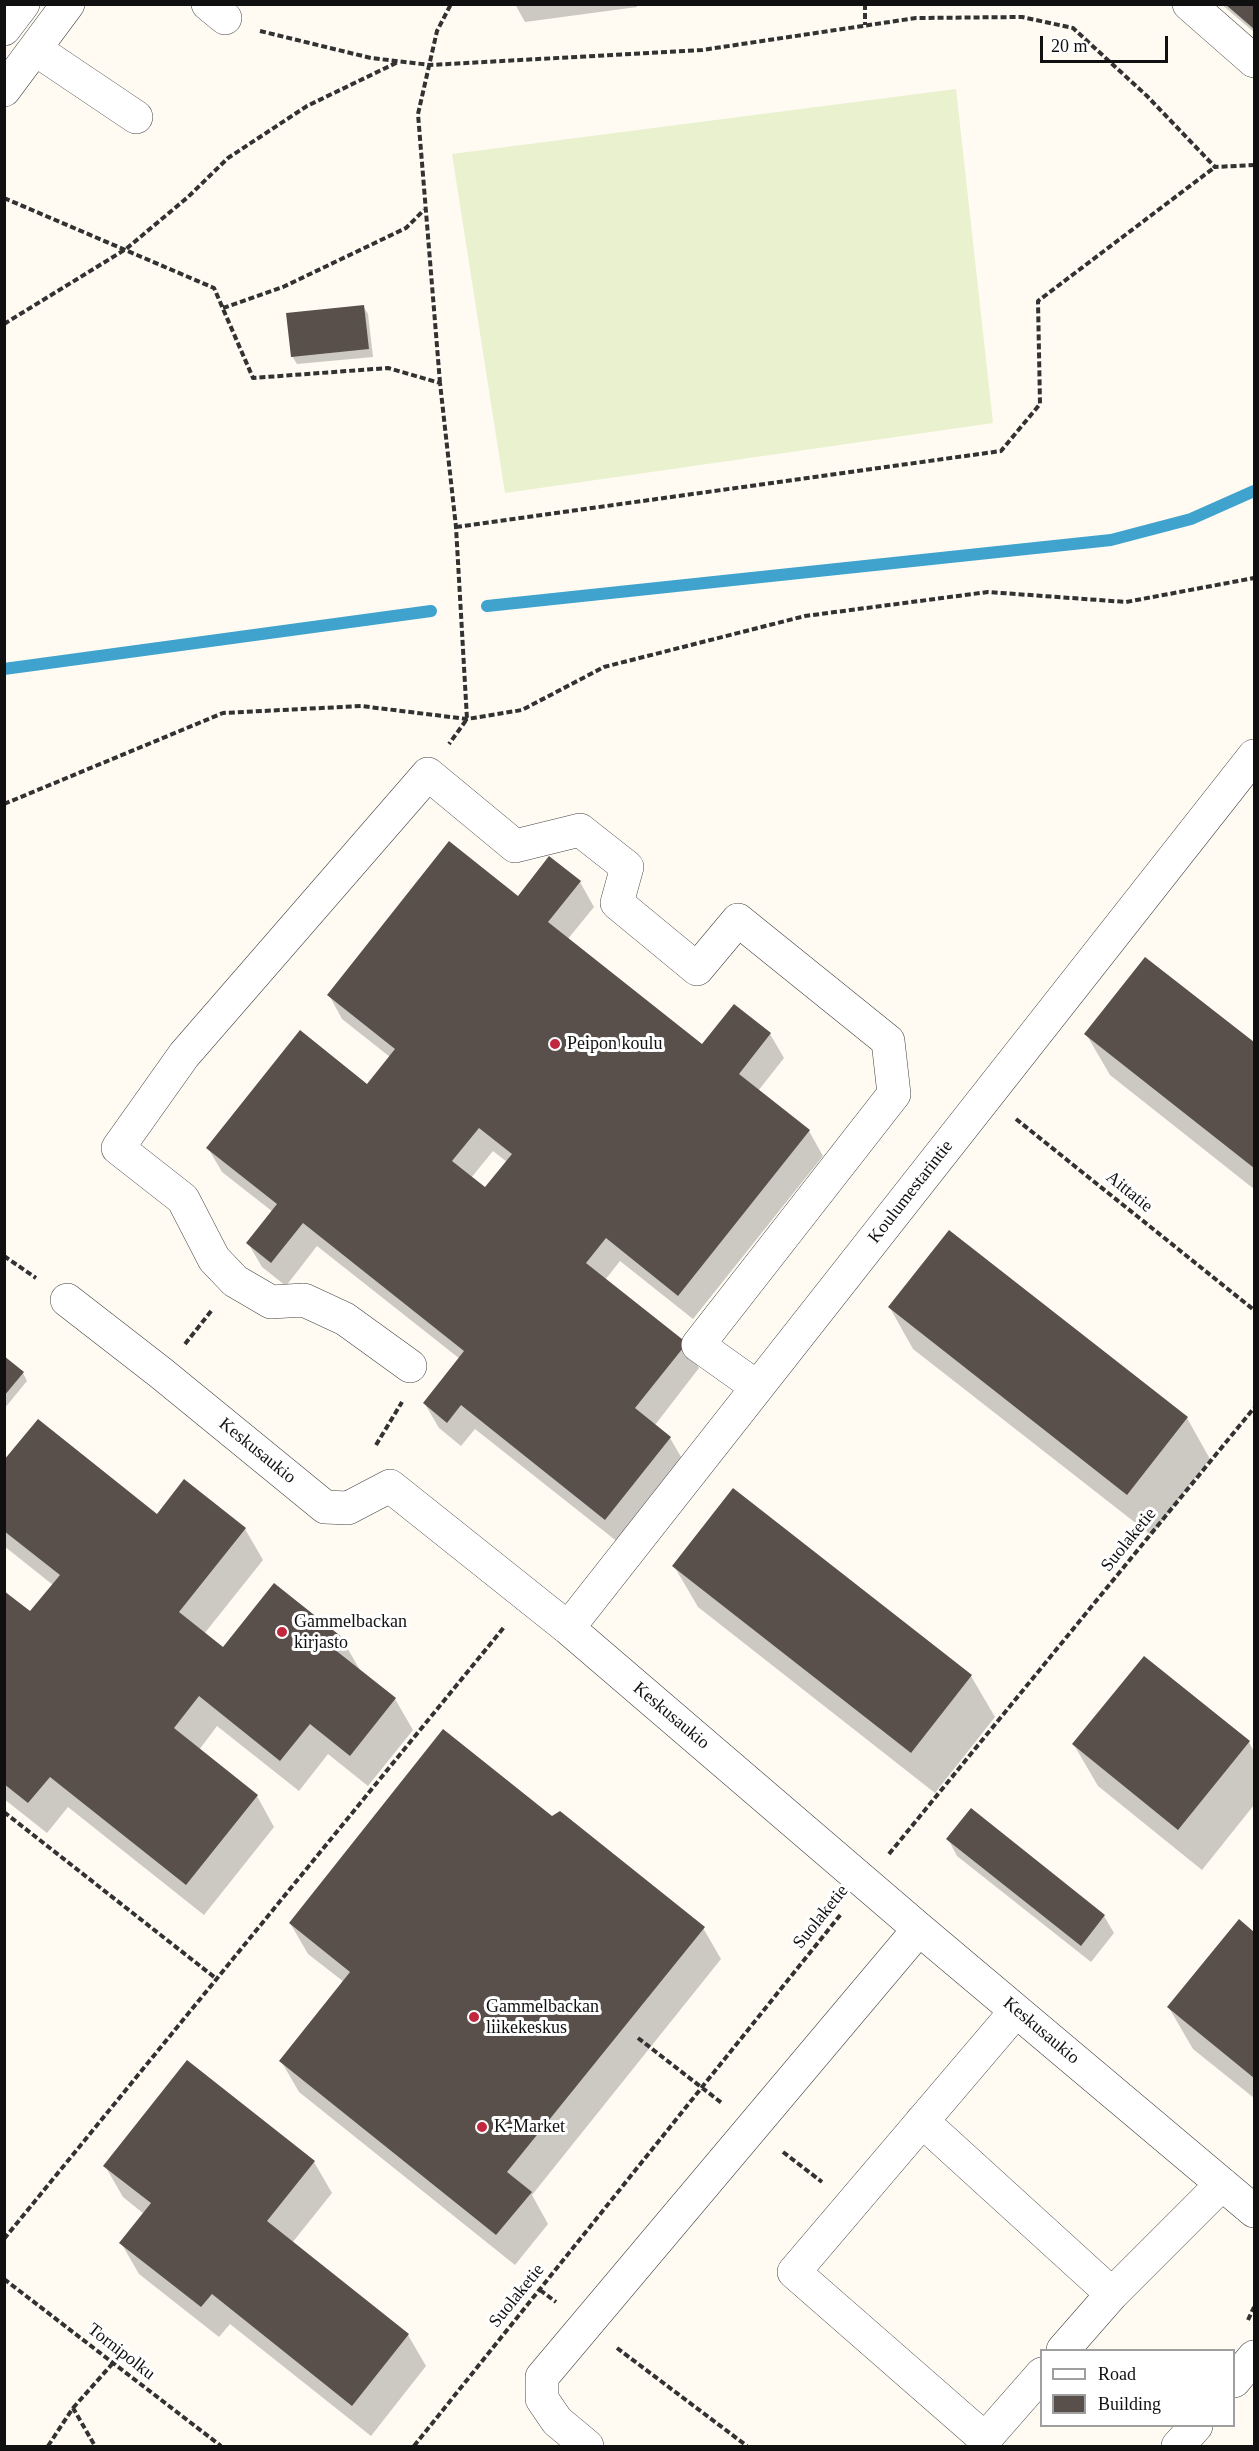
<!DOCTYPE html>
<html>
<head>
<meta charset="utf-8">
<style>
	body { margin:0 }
	#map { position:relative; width:1259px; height:2451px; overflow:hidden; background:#fffbf3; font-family:"Times New Roman",serif }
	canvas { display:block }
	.frame { position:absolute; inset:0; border:6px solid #101010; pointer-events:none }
	.legend { position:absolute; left:1040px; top:2349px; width:195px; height:78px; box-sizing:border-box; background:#fff; border:2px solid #9f9f9f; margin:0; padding:8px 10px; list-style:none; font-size:18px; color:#101010 }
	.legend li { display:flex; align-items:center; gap:12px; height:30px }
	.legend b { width:30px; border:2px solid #9f9f9f }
	.scale { position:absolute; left:1040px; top:36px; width:128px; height:27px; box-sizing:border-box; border:3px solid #101010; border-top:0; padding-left:8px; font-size:18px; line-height:21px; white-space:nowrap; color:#101010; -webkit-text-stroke:4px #fff; paint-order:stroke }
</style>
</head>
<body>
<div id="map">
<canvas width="1259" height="2451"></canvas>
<div class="frame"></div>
<ul class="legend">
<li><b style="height:8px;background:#fff"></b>Road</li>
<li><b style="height:16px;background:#59504c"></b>Building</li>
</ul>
<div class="scale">20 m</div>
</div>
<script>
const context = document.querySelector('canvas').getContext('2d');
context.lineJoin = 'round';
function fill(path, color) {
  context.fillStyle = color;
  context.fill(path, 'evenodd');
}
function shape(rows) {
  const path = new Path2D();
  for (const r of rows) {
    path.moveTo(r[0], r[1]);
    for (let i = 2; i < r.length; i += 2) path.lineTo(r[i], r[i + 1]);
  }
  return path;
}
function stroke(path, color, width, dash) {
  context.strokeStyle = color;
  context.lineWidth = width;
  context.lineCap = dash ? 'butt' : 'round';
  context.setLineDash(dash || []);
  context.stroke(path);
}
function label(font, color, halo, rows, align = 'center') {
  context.font = font + ' "Times New Roman",serif';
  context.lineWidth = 6;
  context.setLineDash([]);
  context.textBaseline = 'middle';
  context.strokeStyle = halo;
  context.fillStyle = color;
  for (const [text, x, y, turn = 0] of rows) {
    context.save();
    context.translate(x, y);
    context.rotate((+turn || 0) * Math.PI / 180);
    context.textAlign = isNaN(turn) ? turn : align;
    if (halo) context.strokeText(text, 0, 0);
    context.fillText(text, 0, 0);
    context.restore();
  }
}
fill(shape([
	[956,89,993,423,505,493,452,154]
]), '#e9f1ce');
fill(shape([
	[636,4,637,7,525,22,515,4],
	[1221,4,1254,4,1254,32],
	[363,306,368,314,373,357,297,364,292,356],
	[580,882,594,907,567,940,702,1046,770,1034,784,1058,758,1091,809,1131,823,1156,693,1319,620,1261,605,1280,685,1344,699,1368,655,1425,670,1438,684,1462,619,1543,475,1429,461,1446,439,1428,425,1404,460,1359,317,1246,286,1286,262,1267,248,1243,273,1212,222,1172,208,1148,367,1086,390,1057,342,1019,329,995,518,898],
	[493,1151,507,1162,485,1189,471,1178],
	[1145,959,1254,1044,1254,1189,1110,1075,1086,1034],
	[890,1308,1187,1418,1210,1459,1151,1535,913,1349],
	[4,1358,23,1373,27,1381,4,1409],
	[4,1463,157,1516,184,1481,245,1529,263,1560,204,1634,224,1650,342,1639,360,1670,395,1699,413,1730,368,1786,328,1754,299,1791,217,1726,199,1750,257,1796,274,1827,204,1915,68,1807,47,1833,4,1799,4,1593,30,1613,53,1585,4,1546],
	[733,1491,971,1676,995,1717,935,1793,698,1607,674,1566],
	[1249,1742,1254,1752,1254,1805,1202,1870,1098,1786,1074,1745],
	[971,1810,1104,1916,1114,1933,1091,1962,957,1856,948,1839],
	[552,1818,703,1928,721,1959,532,2195,548,2224,515,2265,299,2092,281,2061,344,1982,308,1954,290,1923],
	[1239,1921,1254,1934,1254,2098,1193,2049,1169,2008],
	[314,2162,332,2193,292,2243,408,2335,426,2366,371,2436,230,2324,219,2337,139,2274,121,2243,144,2214,123,2197,105,2166]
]), '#0003');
stroke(shape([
	[487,606,1111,540,1191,519,1254,491],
	[4,669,431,611]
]), '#3fa3cd', 12);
fill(shape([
	[1225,4,1254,4,1254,29],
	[364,305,369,349,291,357,286,313],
	[449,841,518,896,549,856,581,881,548,922,702,1044,734,1004,771,1033,739,1074,810,1130,678,1296,606,1238,586,1263,687,1343,635,1408,671,1437,605,1520,461,1405,447,1423,423,1403,464,1351,303,1223,271,1263,246,1243,277,1204,206,1148,300,1030,367,1084,395,1049,327,995],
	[479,1128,512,1154,485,1187,452,1161],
	[1145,957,1254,1042,1254,1168,1084,1034],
	[949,1230,1188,1417,1127,1495,888,1307],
	[4,1356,24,1372,4,1396],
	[38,1419,157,1514,184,1479,246,1528,179,1612,223,1647,274,1583,343,1638,334,1649,396,1698,350,1756,310,1724,280,1761,199,1696,174,1728,258,1795,186,1885,50,1777,28,1803,4,1784,4,1591,30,1611,60,1575,4,1531,4,1460],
	[733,1488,972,1675,911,1753,672,1566],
	[1144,1656,1250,1741,1178,1830,1072,1744],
	[443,1729,552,1816,560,1811,705,1927,507,2172,532,2192,496,2235,279,2061,350,1972,289,1923],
	[971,1808,1105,1915,1081,1946,946,1839],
	[1239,1919,1254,1932,1254,2078,1167,2007],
	[187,2060,315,2161,267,2221,409,2334,352,2406,212,2294,201,2307,119,2243,151,2203,103,2166]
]), '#59504c');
const minor = shape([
	[208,4,225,18],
	[1189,4,1254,61],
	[4,29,23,4],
	[35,49,136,117],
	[4,90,68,4],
	[67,1300,161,1373,325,1507,348,1508,390,1486,568,1628,919,1929,1254,2211],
	[410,1366,345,1319,304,1300,271,1302,235,1281,214,1259,183,1199,118,1148,184,1055,428,774,515,846,580,830,627,867,617,903,697,969,738,920,888,1041,894,1094,698,1345,757,1387],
	[568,1628,1254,756],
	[1016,2011,794,2272,985,2439,1042,2374],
	[922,2121,1112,2294],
	[1063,2350,1112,2294,1222,2184],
	[1234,2381,1254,2357],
	[587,2446,557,2421,542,2399,542,2377,919,1929],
	[1178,2446,1196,2426]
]);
stroke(minor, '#434343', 34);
stroke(shape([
	[865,4,865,25],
	[260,31,371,58,430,65,702,50,916,18,1022,17,1073,28,1147,96,1215,167,1254,165],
	[4,198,214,288,253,378,388,368,440,383,456,527,467,719,449,744],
	[223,308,283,287,406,228,424,210],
	[4,324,126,249,188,197,228,158,307,106,398,62],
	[440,383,418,114,437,31,451,4],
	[456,527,1001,451,1040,404,1038,301,1215,167],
	[4,804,223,713,361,706,467,719,522,710,604,667,805,616,988,592,1126,602,1254,578],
	[1016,1119,1254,1310],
	[4,1256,36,1278],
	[185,1344,212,1310],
	[376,1445,402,1402],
	[4,1812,218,1980],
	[889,1854,1254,1408],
	[638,2038,723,2104],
	[783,2152,822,2182],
	[4,2239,505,1626],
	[4,2279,221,2446],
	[540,2290,556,2302],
	[1248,2320,1254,2307],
	[617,2348,747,2446],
	[73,2408,113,2363],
	[48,2446,73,2408,95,2446],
	[414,2446,841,1914]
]), '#323232', 4, [6, 3]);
stroke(minor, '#fff', 33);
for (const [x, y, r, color] of [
	[555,1044,6,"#c1273f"],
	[282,1632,6,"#c1273f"],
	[474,2017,6,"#c1273f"],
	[482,2127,6,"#c1273f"]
]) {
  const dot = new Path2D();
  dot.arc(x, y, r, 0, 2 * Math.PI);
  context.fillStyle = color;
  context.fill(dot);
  stroke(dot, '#fff', 2);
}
label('18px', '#101010', '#fff', [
	["Peipon koulu",567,1044],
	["Gammelbackan",294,1622],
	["kirjasto",294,1643],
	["Gammelbackan",486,2007],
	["liikekeskus",486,2028],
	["K-Market",494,2127]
], 'left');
label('18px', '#101010', '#fff', [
	["Koulumestarintie",911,1192,-52],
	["Aittatie",1129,1192,39],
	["Keskusaukio",257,1451,39],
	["Suolaketie",1129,1540,-51],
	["Keskusaukio",671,1716,40],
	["Suolaketie",821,1917,-51],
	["Keskusaukio",1041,2031,40],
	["Suolaketie",517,2296,-51],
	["Tornipolku",121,2352,38]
]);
</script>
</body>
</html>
